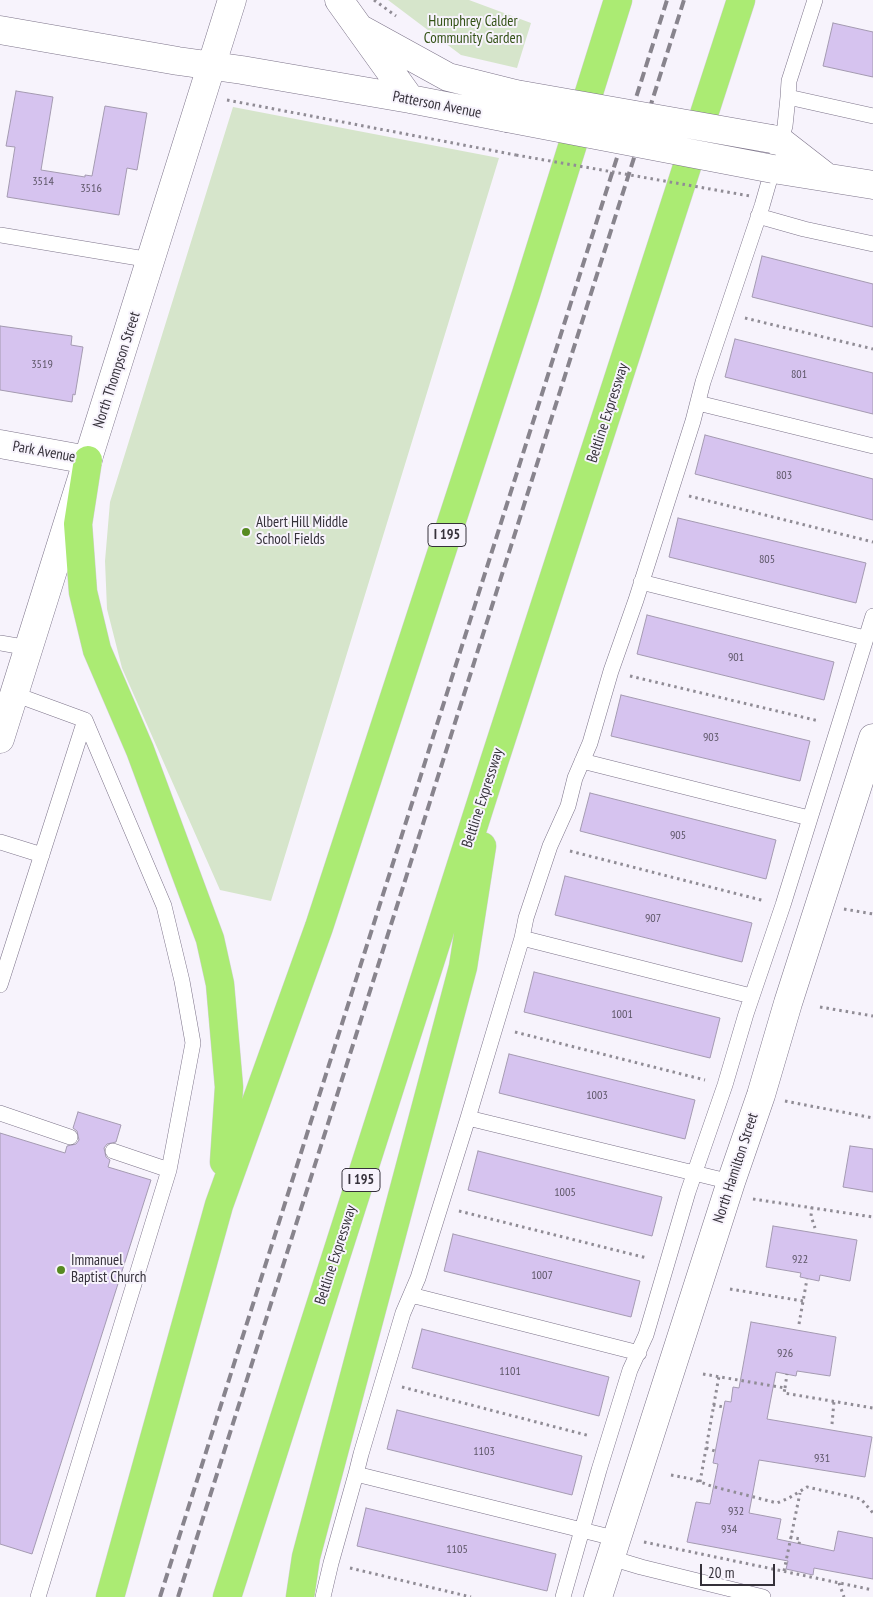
<!DOCTYPE html>
<html>
<head>
<meta charset="utf-8">
<style>
	body { margin:0 }
	#map { position:relative; width:873px; height:1597px; overflow:hidden; background:#f7f3fc; font-family:"PT Sans Narrow",sans-serif }
	canvas { display:block }
	.scale { position:absolute; left:700px; top:1564px; width:75px; height:22px; box-sizing:border-box; border:2px solid #35313a; border-top:0; padding-left:6px; font-size:15px; line-height:18px; white-space:nowrap; color:#35313a; -webkit-text-stroke:4px #f7f3fc; paint-order:stroke }
</style>
</head>
<body>
<div id="map">
<canvas width="873" height="1597"></canvas>
<div class="scale">20 m</div>
</div>
<script>
const context = document.querySelector('canvas').getContext('2d');
context.lineJoin = 'round';
function fill(path, color) {
  context.fillStyle = color;
  context.fill(path, 'evenodd');
}
function shape(rows) {
  const path = new Path2D();
  for (const r of rows) {
    path.moveTo(r[0], r[1]);
    for (let i = 2; i < r.length; i += 2) path.lineTo(r[i], r[i + 1]);
  }
  return path;
}
function stroke(path, color, width, dash) {
  context.strokeStyle = color;
  context.lineWidth = width;
  context.lineCap = dash ? 'butt' : 'round';
  context.setLineDash(dash || []);
  context.stroke(path);
}
function label(font, color, halo, rows, align = 'center') {
  context.font = font + ' "PT Sans Narrow",sans-serif';
  context.lineWidth = 4;
  context.setLineDash([]);
  context.textBaseline = 'middle';
  context.strokeStyle = halo;
  context.fillStyle = color;
  for (const [text, x, y, turn = 0] of rows) {
    context.save();
    context.translate(x, y);
    context.rotate((+turn || 0) * Math.PI / 180);
    context.textAlign = isNaN(turn) ? turn : align;
    if (halo) context.strokeText(text, 0, 0);
    context.fillText(text, 0, 0);
    context.restore();
  }
}
fill(shape([
	[388,0,469,0,531,23,517,68,461,55],
	[233,107,499,158,271,901,220,890,122,668,107,609,105,561,110,502]
]), '#d6e5cb');
const building = shape([
	[833,23,873,32,873,77,823,66,833,23],
	[16,91,53,97,41,170,85,177,85,175,92,176,105,106,147,113,137,170,127,168,119,215,7,197,15,147,6,146,16,91],
	[762,256,873,284,873,327,752,297,762,256],
	[0,326,72,336,71,345,83,347,75,395,73,394,72,402,0,390,0,326],
	[735,339,873,373,873,414,725,377,735,339],
	[705,435,873,479,873,520,695,474,705,435],
	[678,518,866,563,856,603,669,557,678,518],
	[647,615,834,662,824,700,637,654,647,615],
	[621,695,810,741,800,781,611,736,621,695],
	[590,793,776,840,766,879,580,831,590,793],
	[565,876,752,923,742,962,555,915,565,876],
	[534,972,720,1018,710,1058,524,1012,534,972],
	[509,1054,695,1100,685,1139,499,1093,509,1054],
	[78,1112,121,1125,116,1142,107,1144,104,1148,106,1157,110,1160,108,1167,151,1180,32,1554,0,1544,0,1133,65,1153,67,1146,76,1144,79,1140,77,1131,73,1128,78,1112],
	[850,1146,873,1149,873,1192,843,1187,850,1146],
	[478,1151,662,1197,652,1236,468,1190,478,1151],
	[773,1226,857,1240,850,1281,820,1275,819,1281,800,1277,801,1273,766,1267,773,1226],
	[453,1234,640,1281,631,1317,444,1271,453,1234],
	[751,1322,836,1337,830,1376,797,1371,796,1376,776,1372,767,1419,872,1437,865,1477,759,1460,749,1513,781,1519,777,1539,834,1551,838,1531,873,1538,873,1579,814,1568,813,1575,786,1569,788,1561,687,1542,696,1502,710,1504,718,1464,713,1463,725,1401,731,1402,733,1387,739,1388,751,1322],
	[422,1329,609,1377,599,1416,412,1368,422,1329],
	[397,1410,582,1456,572,1495,387,1449,397,1410],
	[366,1508,556,1554,547,1591,357,1546,366,1508]
]);
fill(building, '#d6c3ef');
stroke(building, '#a49ab1', 1);
const lane = shape([
	[815,0,789,81,788,97,873,116],
	[758,216,804,229,873,244],
	[0,235,151,260],
	[698,403,873,446],
	[641,582,865,638],
	[0,643,29,648],
	[14,694,85,720,164,906,182,981,193,1043,169,1170,38,1597],
	[582,761,809,818],
	[0,842,42,855],
	[522,938,751,996],
	[0,985,85,720],
	[0,1113,70,1137],
	[468,1118,731,1182],
	[113,1151,169,1170],
	[411,1295,639,1353],
	[618,1539,356,1474,361,1454,403,1313,418,1278,468,1118,522,938,526,918,550,846,568,806,575,778,590,743,611,671,636,600,693,421,703,382,762,206,785,126,788,97],
	[611,1558,641,1567,763,1597],
	[323,1597,331,1563,356,1474],
	[563,1597,599,1470,630,1370,646,1335,688,1192,725,1085,746,1014,783,905,873,616]
]);
const street = shape([
	[0,444,88,460]
]);
const secondary = shape([
	[339,0,410,99],
	[359,28,448,77,516,94],
	[0,30,178,61,242,70,410,99,507,118],
	[772,139,780,141,825,176],
	[773,169,873,185],
	[0,739,232,0],
	[598,1597,731,1182,761,1095,788,1003,873,738]
]);
const highway = shape([
	[88,460,78,524,83,592,97,650,140,750,210,939,220,984,229,1087,224,1162],
	[110,1597,219,1205,319,927,526,294,618,0],
	[227,1597,494,762,741,0],
	[300,1597,306,1557,463,967,482,846]
]);
stroke(lane, '#7d748a', 16);
stroke(street, '#7d748a', 29);
stroke(secondary, '#7d748a', 29);
stroke(highway, '#d3d2d4', 29);
stroke(shape([
	[374,0,396,16],
	[227,100,516,155],
	[745,318,873,349],
	[689,496,873,542],
	[630,676,819,721],
	[570,851,765,901],
	[844,909,873,914],
	[820,1007,873,1016],
	[515,1032,705,1080],
	[785,1101,873,1118],
	[753,1199,873,1217],
	[812,1207,811,1216,815,1228],
	[459,1211,647,1258],
	[730,1289,803,1301],
	[799,1324,807,1279],
	[703,1374,785,1388,784,1393,873,1408],
	[402,1387,590,1436],
	[785,1388,787,1374],
	[713,1405,724,1407],
	[832,1424,834,1401],
	[706,1448,715,1451],
	[671,1475,692,1479,711,1486,777,1503,789,1498,807,1487,861,1499,873,1513],
	[700,1482,719,1376],
	[790,1537,800,1539,799,1544],
	[644,1542,873,1590],
	[350,1568,471,1597],
	[784,1571,800,1493],
	[839,1583,844,1597]
]), '#908c95', 3, [2.5, 4]);
stroke(lane, '#fff', 15);
stroke(street, '#fff', 28);
stroke(secondary, '#fff', 28);
stroke(highway, '#abeb73', 28);
stroke(shape([
	[160,1597,667,0],
	[178,1597,684,0]
]), '#88848d', 4, [10, 5]);
const secondaryBridge = shape([
	[516,94,772,139],
	[507,118,773,169]
]);
stroke(secondaryBridge, '#7d748a', 29, []);
stroke(shape([
	[516,155,750,196]
]), '#908c95', 3, [2.5, 4]);
stroke(secondaryBridge, '#fff', 28);
for (const [x, y, r, color] of [
	[246,532,5,"#578a21"],
	[61,1270,5,"#578a21"]
]) {
  const dot = new Path2D();
  dot.arc(x, y, r, 0, 2 * Math.PI);
  context.fillStyle = color;
  context.fill(dot);
  stroke(dot, '#f7f3fc', 2);
}
label('12px', '#5d5667', null, [
	["3514",43,182],
	["3516",91,189],
	["3519",42,365],
	["801",799,375],
	["803",784,476],
	["805",767,560],
	["901",736,658],
	["903",711,738],
	["905",678,836],
	["907",653,919],
	["1001",622,1015],
	["1003",597,1096],
	["1005",565,1193],
	["922",800,1260],
	["1007",542,1276],
	["926",785,1354],
	["1101",510,1372],
	["1103",484,1452],
	["931",822,1459],
	["932",736,1512],
	["934",729,1530],
	["1105",457,1550]
]);
for (const [x, y, w] of [
	[447,535,38],
	[361,1180,38]
]) {
  const box = new Path2D();
  box.roundRect(x - w / 2, y - 11.5, w, 23, 4);
  context.fillStyle = '#f7f3fc';
  context.fill(box);
  stroke(box, '#35313a', 1);
}
label('bold 14px', '#35313a', null, [
	["I 195",447,535],
	["I 195",361,1180]
]);
label('15px', '#345217', '#f7f3fc', [
	["Humphrey Calder",473,22],
	["Community Garden",473,39]
]);
label('15px', '#35313a', '#f7f3fc', [
	["Patterson Avenue",437,105,11],
	["North Thompson Street",117,370,-72],
	["Beltline Expressway",608,413,-72],
	["Park Avenue",44,452,10],
	["Beltline Expressway",483,798,-72],
	["North Hamilton Street",736,1168,-72],
	["Beltline Expressway",336,1255,-72]
]);
label('15px', '#35313a', '#f7f3fc', [
	["Albert Hill Middle",256,523],
	["School Fields",256,540],
	["Immanuel",71,1261],
	["Baptist Church",71,1278]
], 'left');
</script>
</body>
</html>
